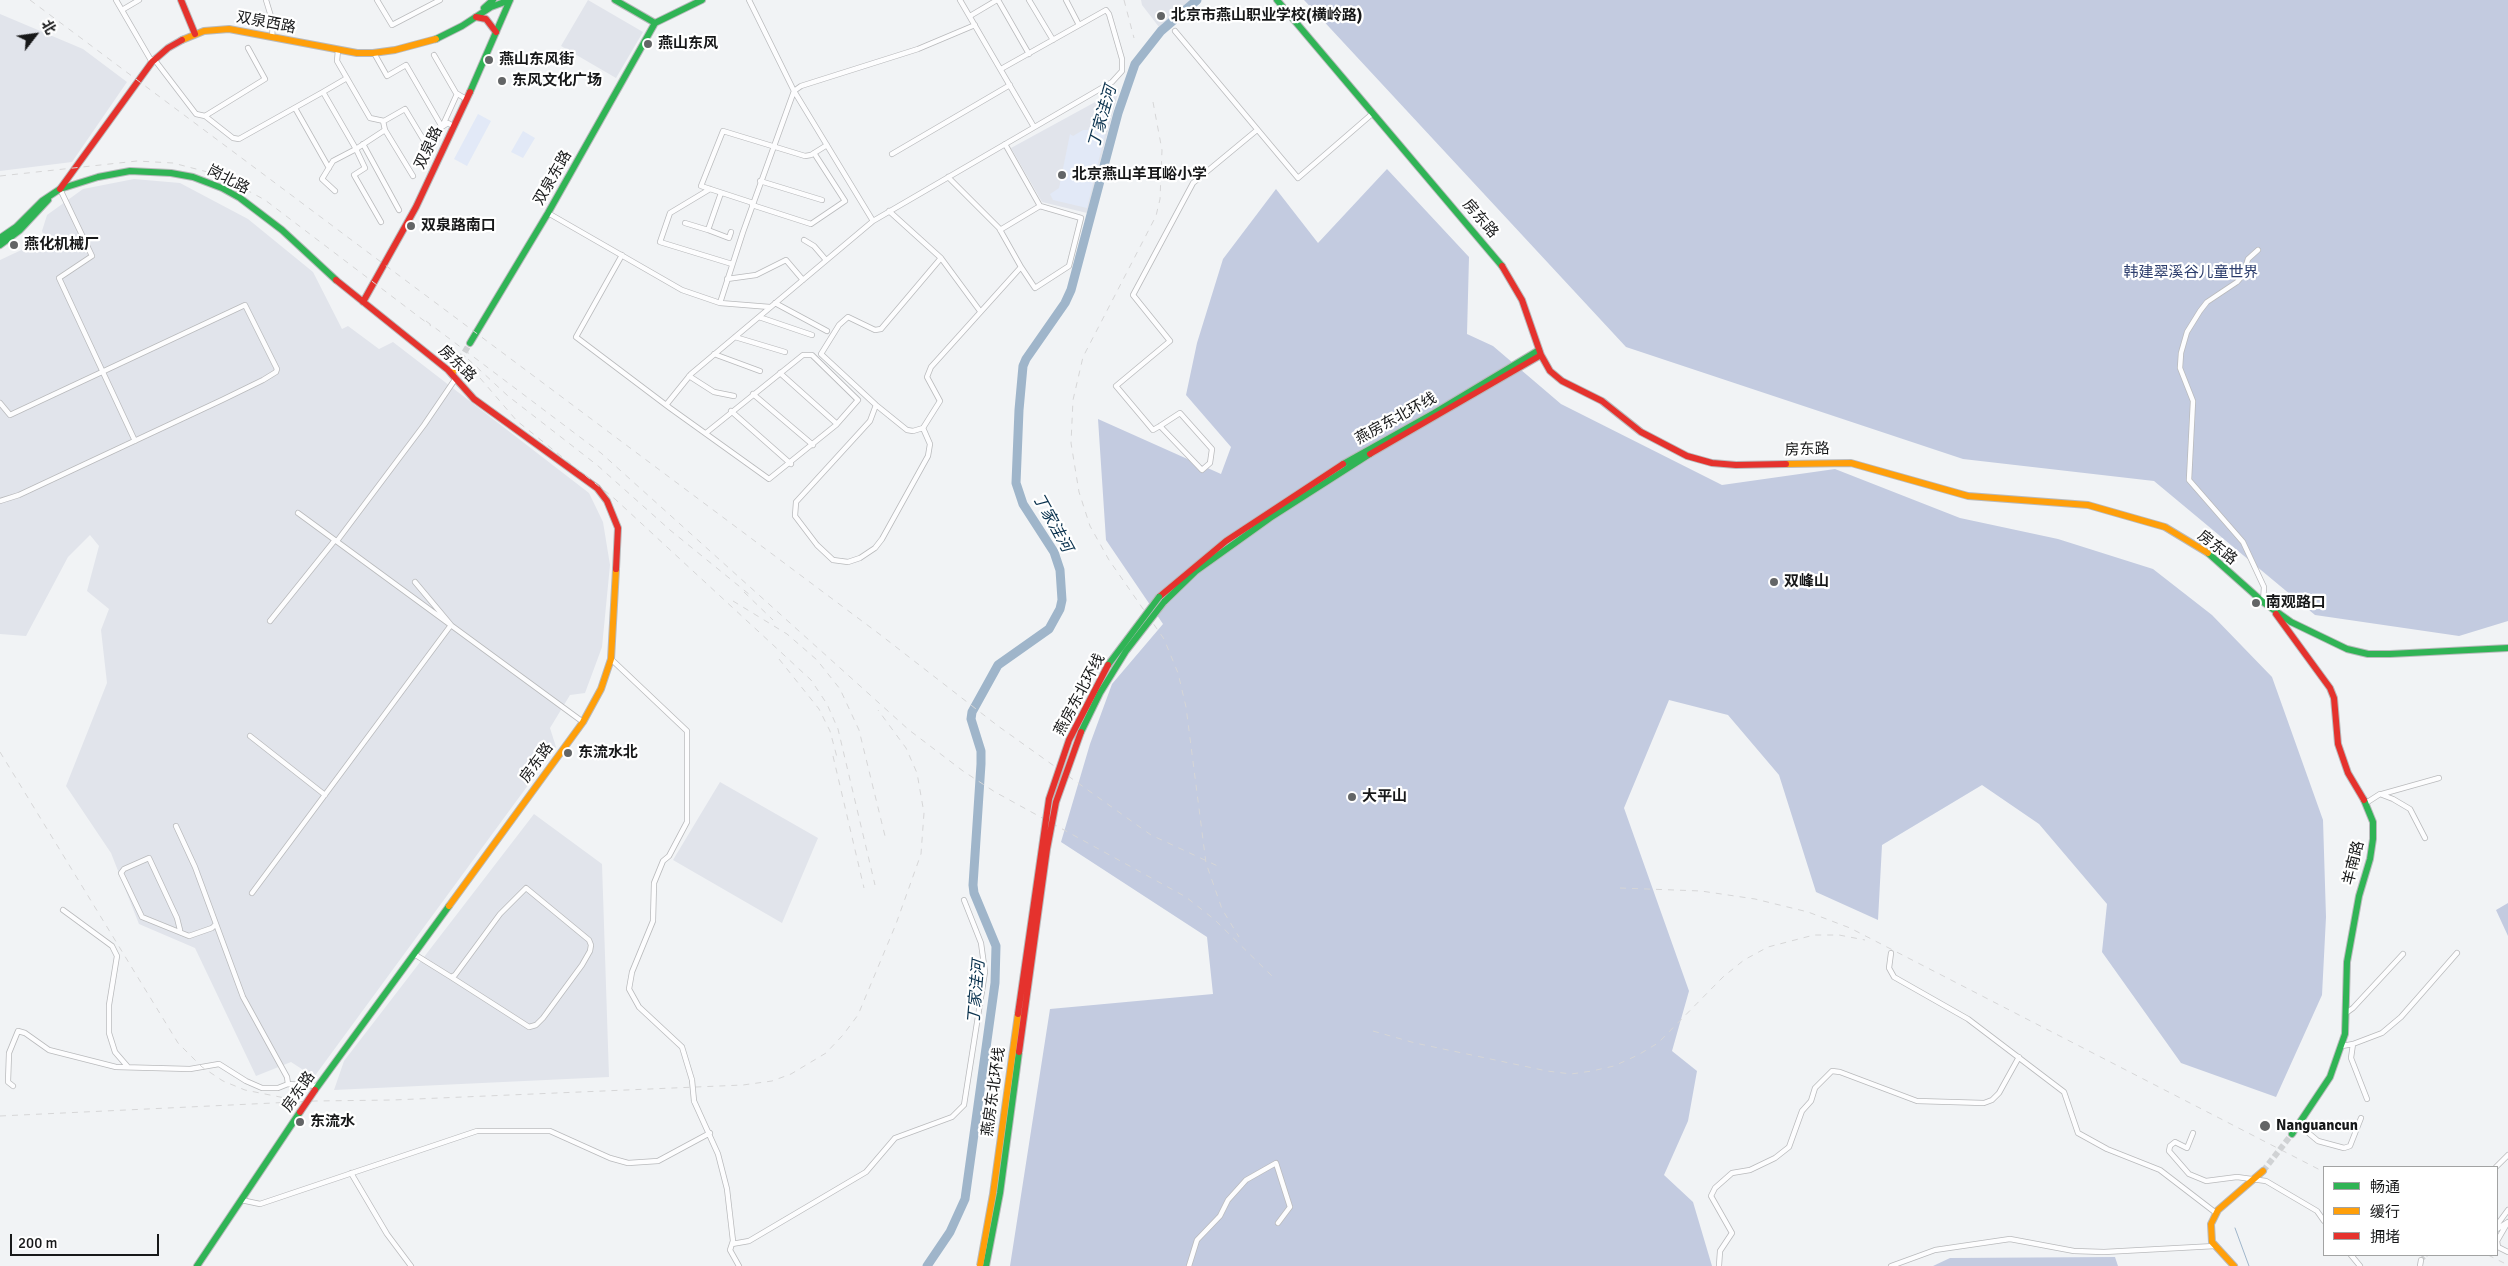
<!DOCTYPE html>
<html>
<head>
<meta charset="utf-8">
<style>
	body { margin:0 }
	#map { position:relative; width:2508px; height:1266px; overflow:hidden; background:#f1f3f5; font-family:Signika,"Noto Sans SC",sans-serif }
	canvas { display:block }
	.legend { position:absolute; left:2323px; top:1166px; width:175px; height:90px; box-sizing:border-box; background:#fff; border:1px solid #a2a3a3; margin:0; padding:6px 9px; list-style:none; font-size:15px; color:#171819 }
	.legend li { display:flex; align-items:center; gap:10px; height:25px }
	.legend b { width:25px; border:1px solid #a2a3a3 }
	.north { position:absolute; left:10px; top:10px; width:50px; height:50px; -webkit-text-stroke:4px #fff; paint-order:stroke; rotate:60deg; font-size:14px; font-weight:700; line-height:20px; text-align:center; color:#171819 }
	.north::after { content:''; display:block; margin:auto; width:18px; height:22px; background:#171819; clip-path:polygon(50% 0,100% 100%,50% 72%,0 100%) }
	.scale { position:absolute; left:10px; top:1234px; width:149px; height:22px; box-sizing:border-box; border:2px solid #171819; border-top:0; padding-left:6px; font-size:15px; line-height:18px; white-space:nowrap; color:#171819; -webkit-text-stroke:4px #fff; paint-order:stroke }
</style>
</head>
<body>
<div id="map">
<canvas width="2508" height="1266"></canvas>
<ul class="legend">
<li><b style="height:6px;background:#30b455"></b>畅通</li>
<li><b style="height:6px;background:#ff9f0a"></b>缓行</li>
<li><b style="height:6px;background:#e5322d"></b>拥堵</li>
</ul>
<div class="north">北</div>
<div class="scale">200 m</div>
</div>
<script>
const context = document.querySelector('canvas').getContext('2d');
context.lineJoin = 'round';
function fill(path, color) {
  context.fillStyle = color;
  context.fill(path, 'evenodd');
}
function shape(rows) {
  const path = new Path2D();
  for (const r of rows) {
    path.moveTo(r[0], r[1]);
    for (let i = 2; i < r.length; i += 2) path.lineTo(r[i], r[i + 1]);
  }
  return path;
}
function stroke(path, color, width, dash) {
  context.strokeStyle = color;
  context.lineWidth = width;
  context.lineCap = dash ? 'butt' : 'round';
  context.setLineDash(dash || []);
  context.stroke(path);
}
function label(font, color, halo, rows, align = 'center') {
  context.font = font + ' Signika,"Noto Sans SC",sans-serif';
  context.lineWidth = 4.5;
  context.setLineDash([]);
  context.textBaseline = 'middle';
  context.strokeStyle = halo;
  context.fillStyle = color;
  for (const [text, x, y, turn = 0] of rows) {
    context.save();
    context.translate(x, y);
    context.rotate((+turn || 0) * Math.PI / 180);
    context.textAlign = isNaN(turn) ? turn : align;
    if (halo) context.strokeText(text, 0, 0);
    context.fillText(text, 0, 0);
    context.restore();
  }
}
fill(shape([
	[588,0,643,32,616,78,561,46],
	[1141,0,1191,0,1159,27,1142,5],
	[0,14,83,49,127,82,72,162,0,171],
	[1119,89,1087,213,1042,202,1011,148],
	[134,179,180,183,248,219,313,272,342,329,348,326,379,349,393,342,589,493,603,522,610,565,602,647,585,693,570,695,550,728,556,747,314,1077,291,1062,256,1076,195,948,139,924,111,853,66,786,107,683,101,630,109,609,87,591,99,546,90,535,68,557,26,636,0,634,0,260,45,239,42,231,47,215,83,189],
	[720,782,818,838,782,923,673,860],
	[534,814,602,864,609,1077,334,1090,344,1061]
]), '#e1e4eb');
fill(shape([
	[1115,94,1087,208,1053,200,1050,194,1059,188,1070,134,1073,136,1083,130,1088,130,1093,121,1098,103],
	[478,114,491,121,467,166,454,159],
	[523,131,535,138,523,158,511,152]
]), '#e2e9f7');
fill(shape([
	[1304,0,2508,0,2508,621,2459,636,2315,615,2154,481,1963,459,1626,347],
	[1387,169,1469,257,1467,334,1493,346,1561,404,1722,485,1835,469,1960,518,2058,539,2153,569,2212,615,2272,677,2323,820,2326,917,2322,995,2276,1097,2181,1063,2102,952,2107,904,2039,824,1982,785,1882,845,1878,920,1816,892,1779,775,1728,715,1669,700,1624,808,1689,991,1672,1051,1697,1071,1688,1121,1664,1175,1693,1202,1712,1266,1010,1266,1050,1009,1213,994,1207,937,1061,842,1090,744,1112,684,1163,624,1106,540,1098,419,1221,474,1231,447,1186,395,1197,343,1223,259,1276,189,1318,243],
	[2508,903,2508,936,2496,910],
	[2115,1257,2118,1266,1933,1266,1950,1258]
]), '#c3cbe0');
stroke(shape([
	[2235,1228,2249,1266]
]), '#9fb5ca', 1);
stroke(shape([
	[927,1266,950,1232,965,1199,995,983,996,946,974,893,973,885,981,764,981,751,971,719,972,712,998,665,1049,629,1060,609,1062,600,1060,570,1054,552,1023,504,1016,483,1019,410,1023,366,1026,359,1065,303,1071,290,1118,113,1135,64,1161,31,1197,0]
]), '#9fb5ca', 9);
stroke(shape([
	[2421,1260,2426,1255]
]), '#d0d2d4', 4.5, [4.5, 2]);
stroke(shape([
	[460,360,470,343],
	[2263,1171,2292,1134]
]), '#d0d2d4', 6, [6, 3]);
const street = shape([
	[116,0,152,62],
	[266,0,273,23,272,37],
	[377,0,392,25,440,0],
	[749,0,794,91,873,221],
	[960,0,1034,127],
	[998,0,1029,54],
	[1029,0,1053,40],
	[1066,0,1079,25],
	[122,10,139,0],
	[970,16,997,0],
	[1175,31,1298,178,1372,114],
	[338,50,337,61,370,118,384,121,405,109,423,139,448,123,453,126],
	[374,53,387,76,406,65,442,127,457,94],
	[434,55,456,93,466,99],
	[154,59,196,114,205,116,233,138,239,139,323,92],
	[347,78,323,92,356,149,385,130],
	[295,108,329,168],
	[205,116,265,79,248,48],
	[383,121,385,130,413,176],
	[363,144,399,210],
	[1005,144,1040,206,1081,218,1069,266,1035,288,1021,267],
	[892,154,1010,85],
	[760,181,822,200],
	[60,189,92,256,59,278,135,441],
	[710,189,670,213,660,242,732,264],
	[335,191,322,179,333,161,356,149,365,168,354,175,381,222],
	[753,203,701,186,723,131,805,156,811,155,827,145],
	[752,205,811,224,845,201,814,153],
	[889,211,941,258,980,311],
	[548,213,682,290,720,303,770,307],
	[685,223,708,230,721,193],
	[708,230,729,238,731,232],
	[1000,230,1040,206],
	[804,240,814,246,826,260],
	[2258,250,2248,259,2243,275,2237,282,2207,302,2200,311,2187,332,2181,353,2180,368,2193,401,2189,480,2243,542,2264,587,2263,602],
	[622,255,576,337,670,408,769,479,836,425,858,400,812,355,803,355,706,433],
	[941,258,881,329,875,330,848,317,839,325,821,354,876,405,907,430,913,431,923,428,940,401,927,377,931,367,1021,267,999,228,948,177],
	[727,279,756,275,786,260,803,280],
	[720,303,743,232,794,91,801,86,918,49,975,25],
	[775,303,827,331],
	[759,317,812,335],
	[735,337,785,352],
	[714,354,760,371],
	[780,373,837,424],
	[689,376,714,392,734,396],
	[753,394,813,445],
	[0,403,10,415,245,305,277,369,276,372,263,380,222,400,19,495,0,501],
	[666,405,691,374,873,221,1112,82,1122,71,1122,59,1109,14,1106,10,1001,69],
	[876,405,870,421,796,502,795,516,817,545,833,560,848,562,860,558,875,548,882,539,928,456,930,444,923,428],
	[731,411,791,464],
	[1160,426,1202,470,1210,463,1212,449,1180,413,1160,426,1153,430,1116,386,1170,341,1133,295,1193,183,1257,130],
	[298,513,583,722],
	[270,621,335,540,337,541,424,425,456,378],
	[611,659,687,731,687,822,669,856,663,861,654,883,653,921,632,972,629,989,639,1007,682,1047,692,1080],
	[250,736,325,795],
	[2382,794,2439,778],
	[2366,803,2380,794,2393,799,2410,809,2425,838],
	[252,893,451,625,415,582],
	[63,910,112,946,117,956,109,1005,109,1033,115,1052,128,1067],
	[180,930,177,918,149,858,124,869,121,873,142,917,189,936,212,928,216,924],
	[1891,953,1889,968,1894,977,1968,1019,2064,1092,2078,1133,2107,1149,2160,1170,2216,1213],
	[414,954,451,977,455,975,500,914,526,888,589,940,591,945,590,951,582,965,543,1018,536,1025,529,1027,451,977],
	[2346,1013,2353,1008,2403,954],
	[2353,1044,2351,1058,2367,1099],
	[2342,1046,2353,1044,2382,1033,2401,1017,2457,953],
	[288,1084,318,1086],
	[13,1086,8,1082,9,1053,18,1031,25,1033,49,1050,116,1067,190,1069,219,1064,246,1081,262,1088,278,1088,288,1084,287,1077,243,997,195,867,176,826],
	[694,1101,718,1154,727,1189,733,1241,730,1250,739,1266],
	[2299,1125,2318,1141,2344,1148,2350,1146,2361,1118],
	[2193,1133,2187,1148,2175,1142,2170,1146,2169,1151,2189,1174,2206,1181,2237,1177,2266,1181,2317,1211,2324,1221],
	[2496,1167,2508,1155],
	[351,1173,387,1234,411,1266],
	[241,1200,260,1204,477,1131,550,1131,610,1158,628,1163,658,1161,710,1133],
	[2508,1222,2497,1241,2498,1247,2508,1252],
	[2497,1225,2508,1210],
	[2497,1229,2508,1222],
	[732,1244,749,1241,866,1172,895,1138,952,1117,964,1105,985,972,981,943,964,900],
	[2351,1255,2360,1266],
	[1189,1266,1197,1240,1220,1216,1228,1200,1246,1180,1276,1163,1290,1207,1278,1223],
	[1719,1266,1720,1251,1732,1233,1711,1196,1715,1188,1732,1173,1750,1170,1775,1158,1789,1147,1802,1111,1811,1101,1815,1088,1832,1071,1840,1072,1917,1101,1984,1103,1992,1100,1999,1093,2019,1057],
	[1891,1266,1935,1250,2010,1239,2074,1251,2104,1252,2215,1246],
	[2420,1266,2421,1260]
]);
const fast = shape([
	[615,0,655,23],
	[1277,0,1502,266],
	[484,8,493,0],
	[655,23,702,0],
	[436,39,462,26,491,7,510,0],
	[470,92,510,0],
	[0,238,16,227,42,201,60,189,98,177,130,171,171,173,193,177,222,188,240,198,282,230,336,280],
	[0,245,20,230,48,200],
	[470,343,548,213,655,23],
	[1343,464,1434,413,1539,350],
	[2208,553,2263,602,2291,622,2347,649,2368,654,2390,654,2508,648],
	[1164,602,1196,571,1270,518,1370,454],
	[315,1090,449,906],
	[2292,1134,2330,1077,2345,1034,2347,962,2359,896,2370,859,2373,839,2373,822,2364,800],
	[197,1266,300,1112]
]);
const slow = shape([
	[182,40,204,31,229,29,357,53,373,53,395,50,436,39],
	[452,374,460,360],
	[1786,464,1851,463,1968,496,2088,505,2165,527,2208,553],
	[449,906,583,722,601,689,611,659,616,569],
	[2234,1266,2212,1242,2211,1224,2218,1210,2263,1171]
]);
const jam = shape([
	[181,0,195,34],
	[476,17,486,19,496,32],
	[60,189,152,62,168,48,182,40],
	[1502,266,1522,300,1541,355,1550,371,1562,381,1602,401,1641,432,1687,456,1712,463,1736,465,1786,464],
	[336,280,448,370,474,399,597,488,607,501,618,528,616,569],
	[363,302,416,207,470,92],
	[1370,454,1541,355],
	[1159,597,1226,541,1343,464],
	[2276,614,2330,688,2334,698,2338,744,2348,773,2364,800]
]);
stroke(street, '#b9babc', 6);
stroke(fast, '#b9babc', 8);
stroke(slow, '#b9babc', 8);
stroke(jam, '#b9babc', 8);
stroke(street, '#fdfdfe', 4.5);
stroke(fast, '#30b455', 6);
stroke(slow, '#ff9f0a', 6);
stroke(jam, '#e5322d', 6);
stroke(shape([
	[30,0,878,633,998,726,1151,835,1222,868],
	[1124,0,1134,38],
	[1153,102,1162,150,1160,199,1156,216,1083,357,1073,400,1071,443,1079,492,1090,526,1109,560,1164,639,1178,673,1186,707,1206,863,1222,909,1239,937],
	[0,176,137,161,173,163,219,175,265,200,431,326],
	[426,321,601,453,909,730,963,771,995,792,1186,897,1215,920,1275,979],
	[468,359,508,396,597,465,670,530,750,595],
	[480,378,517,421,615,499,811,680,827,704,838,729,875,885],
	[744,592,773,620],
	[733,601,787,634,817,660,840,689,859,730,885,836],
	[779,659,819,709,830,731,838,761],
	[0,752,178,1043,202,1067,223,1081,245,1090,285,1098],
	[833,756,864,888],
	[1620,888,1701,891,1755,899,1808,912,1850,928,2324,1172],
	[1373,1031,1415,1043,1547,1071,1571,1074,1592,1071,1614,1066,1638,1055,1658,1043,1723,977,1744,960,1768,947,1814,935,1839,935,1865,940],
	[0,1116,315,1101,393,1100,743,1085,772,1081,791,1074,826,1053,843,1035,858,1015,896,924,921,854,924,813,917,773,906,748,878,710],
	[2488,1255,2508,1265]
]), '#d6d6d7', 1, [6, 6]);
const streetBridge = shape([
	[692,1080,694,1101]
]);
const fastBridge = shape([
	[1108,665,1159,597],
	[1081,732,1100,693,1126,651,1164,602],
	[986,1266,1000,1193,1019,1052]
]);
const slowBridge = shape([
	[980,1266,993,1194,1018,1014]
]);
const jamBridge = shape([
	[1018,1014,1049,799,1069,740,1108,665],
	[1019,1052,1047,849,1056,802,1081,732],
	[300,1112,315,1090]
]);
stroke(streetBridge, '#b9babc', 6, []);
stroke(fastBridge, '#b9babc', 8, []);
stroke(slowBridge, '#b9babc', 8, []);
stroke(jamBridge, '#b9babc', 8, []);
stroke(streetBridge, '#fdfdfe', 4.5);
stroke(fastBridge, '#30b455', 6);
stroke(slowBridge, '#ff9f0a', 6);
stroke(jamBridge, '#e5322d', 6);
for (const [x, y, r, color] of [
	[1161,16,5,"#636566"],
	[648,44,5,"#636566"],
	[489,60,5,"#636566"],
	[502,81,5,"#636566"],
	[1062,175,5,"#636566"],
	[411,226,5,"#636566"],
	[14,245,5,"#636566"],
	[1774,582,5,"#636566"],
	[2256,603,5,"#636566"],
	[568,753,5,"#636566"],
	[1352,797,5,"#636566"],
	[300,1122,5,"#636566"],
	[2265,1126,6,"#636566"]
]) {
  const dot = new Path2D();
  dot.arc(x, y, r, 0, 2 * Math.PI);
  context.fillStyle = color;
  context.fill(dot);
  stroke(dot, '#fff', 2);
}
label('bold 15px', '#171819', '#fff', [
	["北京市燕山职业学校(横岭路)",1171,16],
	["燕山东风",658,44],
	["燕山东风街",499,60],
	["东风文化广场",512,81],
	["北京燕山羊耳峪小学",1072,175],
	["双泉路南口",421,226],
	["燕化机械厂",24,245],
	["双峰山",1784,582],
	["南观路口",2266,603],
	["东流水北",578,753],
	["大平山",1362,797],
	["东流水",310,1122],
	["Nanguancun",2276,1126]
], 'left');
label('15px', '#171819', '#fff', [
	["双泉西路",266,23,11],
	["双泉路",429,148,-65],
	["双泉东路",553,178,-60],
	["岗北路",228,180,27],
	["房东路",1480,219,49],
	["房东路",457,364,44],
	["燕房东北环线",1396,419,-29],
	["房东路",1807,450,-2],
	["房东路",2217,548,38],
	["燕房东北环线",1080,695,-62],
	["房东路",537,763,-54],
	["羊南路",2354,863,-76],
	["房东路",299,1092,-55],
	["燕房东北环线",994,1092,-82]
]);
label('15px', '#2d3e6d', '#fff', [
	["韩建翠溪谷儿童世界",2191,273]
]);
label('italic 16px', '#0a324e', '#fff', [
	["丁家洼河",1103,117,-74],
	["丁家洼河",1052,523,61],
	["丁家洼河",977,992,-85]
]);
</script>
</body>
</html>
